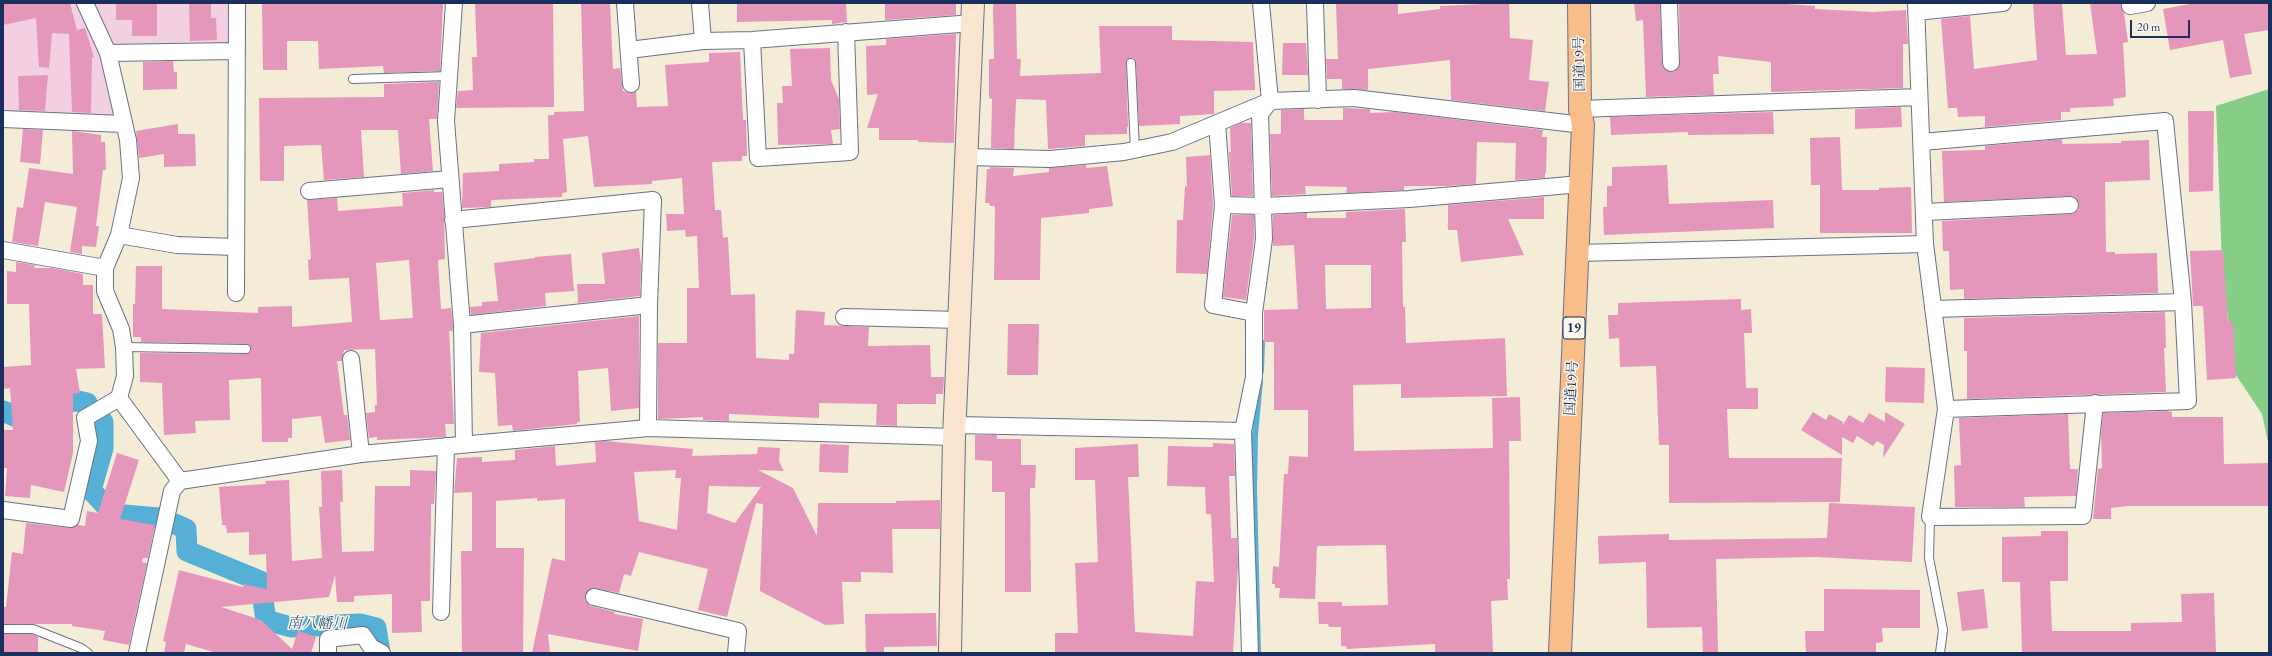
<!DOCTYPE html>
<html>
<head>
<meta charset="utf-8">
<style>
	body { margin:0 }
	#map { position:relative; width:2272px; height:656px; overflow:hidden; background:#f4ecd6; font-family:"EB Garamond",serif }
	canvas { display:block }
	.frame { position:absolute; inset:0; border:4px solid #1b2f5e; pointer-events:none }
	.scale { position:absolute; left:2130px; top:20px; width:60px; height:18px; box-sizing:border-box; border:2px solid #1b2f5e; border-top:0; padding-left:5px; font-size:12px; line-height:14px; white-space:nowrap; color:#1b2f5e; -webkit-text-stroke:3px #fbf7ec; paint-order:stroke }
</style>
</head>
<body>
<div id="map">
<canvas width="2272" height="656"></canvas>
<div class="frame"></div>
<div class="scale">20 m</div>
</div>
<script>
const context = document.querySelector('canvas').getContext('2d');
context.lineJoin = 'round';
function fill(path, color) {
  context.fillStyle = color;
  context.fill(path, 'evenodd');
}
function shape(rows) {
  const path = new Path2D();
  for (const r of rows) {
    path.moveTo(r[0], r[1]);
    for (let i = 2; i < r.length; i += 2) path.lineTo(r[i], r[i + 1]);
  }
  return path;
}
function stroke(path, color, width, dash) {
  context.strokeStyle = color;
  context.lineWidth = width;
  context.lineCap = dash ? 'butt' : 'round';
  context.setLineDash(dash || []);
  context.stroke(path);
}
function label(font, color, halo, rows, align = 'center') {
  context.font = font + ' "EB Garamond","Noto Serif JP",serif';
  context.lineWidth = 3;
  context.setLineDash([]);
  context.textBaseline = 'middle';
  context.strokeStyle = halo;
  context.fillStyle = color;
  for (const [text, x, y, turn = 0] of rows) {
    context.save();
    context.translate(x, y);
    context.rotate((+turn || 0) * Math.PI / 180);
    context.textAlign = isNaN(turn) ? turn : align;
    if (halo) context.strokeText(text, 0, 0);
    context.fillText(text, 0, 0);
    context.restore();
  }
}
fill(shape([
	[3,3,76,3,98,48,115,117,3,112],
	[94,3,232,3,230,46,112,45]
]), '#f2cfe1');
fill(shape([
	[2269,89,2269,447,2262,414,2234,372,2222,264,2216,106]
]), '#86cd88');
stroke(shape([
	[1261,371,1262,343],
	[378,638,381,650],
	[1258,653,1254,489,1255,435,1260,381]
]), '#56afd4', 6);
stroke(shape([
	[3,411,17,417,29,419,64,402,78,401,87,403],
	[103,422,103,448,91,490,113,514,158,518],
	[175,524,186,529,187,551,260,581,266,620,291,627,360,624,376,628,380,653]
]), '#56afd4', 21);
fill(shape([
	[3,3,70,3,77,30,85,28,94,57,92,57,91,113,72,112,69,34,52,33,49,68,39,67,36,18,3,25],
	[116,3,157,3,157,36,132,36,132,20,116,20],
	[189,3,211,3,211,18,216,18,217,40,190,41],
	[262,3,443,3,440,71,384,73,383,66,319,69,318,41,287,41,287,70,263,70],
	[475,3,553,3,554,107,456,108,458,91,473,90,472,57,477,57],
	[581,3,610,3,613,69,620,68,623,91,631,93,636,92,637,107,668,106,665,65,709,62,709,53,740,52,743,120,746,120,747,156,742,156,742,161,712,162,715,210,721,210,723,238,728,237,731,295,755,294,756,358,789,360,789,354,794,354,796,310,825,312,824,325,869,327,868,346,930,345,931,377,944,377,943,394,936,394,936,404,897,404,897,426,876,425,877,404,819,403,819,418,729,414,729,421,703,420,703,417,658,419,658,343,687,343,687,288,699,288,697,236,686,237,685,230,667,231,666,214,684,214,682,178,652,181,652,184,594,187,588,136,563,139,567,192,562,193,562,197,491,200,491,207,462,208,463,173,499,171,499,164,534,162,534,159,549,159,548,115,554,115,554,112,584,111],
	[737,3,846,3,847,22,832,24,832,20,737,22],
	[885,3,956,3,956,15,885,20],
	[993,3,1016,3,1017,59,1021,59,1020,76,1101,73,1099,26,1172,26,1172,40,1253,42,1255,90,1214,91,1214,114,1180,116,1180,124,1139,126,1136,63,1134,58,1130,58,1126,63,1128,127,1127,127,1127,134,1085,135,1085,146,1048,149,1046,100,1016,99,1014,149,991,148,992,99,989,98,989,59,994,59],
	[1336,3,1398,3,1398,14,1440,9,1440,6,1509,3,1510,38,1533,40,1529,80,1549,82,1545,111,1451,100,1450,60,1368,69,1368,90,1342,89,1342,79,1327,79,1326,59,1338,59],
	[1634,3,1660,3,1662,64,1663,68,1671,72,1676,71,1680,63,1679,3,1773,3,1815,6,1815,9,1874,12,1906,10,1908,44,1903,44,1903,88,1771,92,1771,62,1718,56,1719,74,1713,74,1714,95,1646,97,1643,20,1636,21],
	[2033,3,2062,3,2066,55,2097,54,2090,3,2120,3,2124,13,2128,42,2123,43,2126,97,2113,99,2114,106,2070,108,2070,112,2061,112,2061,120,1985,127,1985,116,1958,117,1957,108,1948,108,1941,19,1970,16,1974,69,2037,60],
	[2195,3,2269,3,2269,30,2244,34,2252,74,2230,78,2223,40,2170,50,2163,9],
	[956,34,954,143,918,142,918,140,879,140,879,128,867,128,878,94,867,95,866,46,886,45,886,39],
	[1283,43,1306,43,1308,75,1282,75],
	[830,48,831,80,839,99,840,129,831,130,833,144,778,145,777,103,783,103,782,86,792,86,790,49],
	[173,61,174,72,177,72,177,89,143,90,143,62],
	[48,75,45,111,19,110,18,76],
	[439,82,437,119,429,119,433,171,401,174,398,130,361,130,364,177,324,180,321,145,284,146,284,181,260,181,259,98,384,97,384,84],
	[1901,107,1902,127,1855,129,1855,109],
	[1343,108,1370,109,1370,113,1395,112,1543,130,1542,137,1547,137,1546,173,1545,173,1545,178,1515,180,1516,143,1477,142,1476,184,1448,186,1404,186,1404,190,1346,193,1347,187,1305,186,1306,194,1272,196,1270,134,1281,134,1281,110,1304,109,1304,120,1343,120],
	[2188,111,2214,111,2213,191,2189,192],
	[1773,112,1774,134,1688,135,1688,132,1611,135,1610,117],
	[1241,123,1251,123,1253,196,1232,196,1229,152,1231,152,1230,128],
	[178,124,178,134,195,134,196,166,164,167,164,154,139,158,136,131],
	[23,129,43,130,40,164,20,162],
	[72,131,101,135,101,142,105,142,106,170,103,170,96,226,99,226,96,247,82,246,82,254,70,252,77,207,45,202,38,246,12,242,17,207,23,208,29,168,73,174],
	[1840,137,1842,190,1879,190,1879,188,1911,187,1912,233,1820,233,1820,185,1811,185,1810,138],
	[2062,139,2062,144,2121,143,2121,141,2149,140,2150,180,2105,182,2106,252,2115,252,2115,254,2157,253,2158,293,1964,299,1964,289,1950,290,1949,251,1943,251,1942,221,2070,214,2078,210,2079,204,2075,197,2070,196,1944,202,1942,151,1985,150,1985,146],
	[1210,155,1213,205,1207,274,1176,273,1177,220,1183,220,1185,186,1187,187,1186,157],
	[1086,165,1086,168,1107,166,1113,206,1089,209,1089,213,1041,218,1040,280,994,280,995,206,990,206,989,203,985,203,987,169,990,169,990,167,1014,168,1013,176,1049,172,1049,168],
	[1667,165,1669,204,1773,200,1774,228,1604,235,1603,207,1607,207,1607,186,1612,186,1612,167],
	[434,190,434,192,442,192,444,212,445,259,438,260,441,309,451,308,453,325,453,331,449,331,454,424,445,424,446,437,377,440,377,437,369,438,366,413,375,412,375,405,377,405,375,349,344,350,342,361,337,361,344,415,347,415,350,440,325,443,321,416,292,419,292,438,288,438,288,442,262,442,261,378,229,380,230,420,195,421,196,433,164,435,162,383,140,382,140,353,246,354,250,352,251,349,246,344,141,342,141,337,133,337,133,304,135,304,136,266,162,266,162,309,258,313,258,307,292,306,292,327,352,322,349,278,309,280,308,260,311,259,307,200,337,198,338,211,403,206,402,193],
	[409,260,413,318,380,320,376,263],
	[1544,197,1544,219,1508,219,1524,255,1461,262,1457,230,1448,230,1448,205],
	[1405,209,1406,242,1402,242,1403,307,1405,307,1406,343,1505,338,1507,396,1401,398,1401,384,1353,385,1354,451,1493,448,1492,398,1520,397,1521,441,1509,441,1510,579,1507,579,1508,600,1491,601,1493,653,1435,653,1435,644,1347,649,1346,646,1341,646,1341,627,1329,627,1328,624,1319,624,1318,602,1342,602,1342,606,1388,605,1386,545,1317,546,1315,599,1279,598,1280,588,1275,588,1275,584,1272,584,1273,566,1279,567,1284,474,1288,474,1289,456,1308,457,1308,410,1274,410,1274,342,1264,342,1264,310,1298,309,1294,245,1273,246,1273,215,1307,213,1307,218,1346,218,1346,212],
	[1325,265,1371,265,1371,308,1326,309],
	[1232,215,1254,215,1254,239,1246,300,1223,297],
	[639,248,641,265,640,296,578,303,577,284,605,284,602,253],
	[2223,250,2228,322,2233,322,2236,378,2207,380,2203,306,2193,306,2190,251],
	[571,254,574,291,545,293,546,306,471,315,470,307,482,306,482,302,498,301,494,263,535,258,535,257],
	[16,262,35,265,34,268,52,268,83,274,83,285,93,285,93,314,102,314,105,368,76,369,80,393,73,394,73,453,64,492,31,485,30,498,5,496,7,468,3,468,3,430,13,430,10,388,3,389,3,367,31,365,29,304,7,304,7,271,16,272],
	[1741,299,1741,310,1751,309,1752,333,1744,333,1746,388,1758,388,1758,409,1727,409,1729,458,1842,458,1840,502,1669,503,1669,445,1659,445,1656,366,1620,367,1619,338,1609,339,1608,315,1618,315,1618,303],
	[2165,312,2166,348,2164,348,2166,392,1967,399,1967,351,1964,351,1964,318],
	[639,316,639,408,611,411,608,368,578,371,580,422,577,422,577,424,513,431,512,425,498,426,495,373,479,372,481,333],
	[1008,324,1039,324,1038,375,1007,375],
	[1886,367,1925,368,1924,403,1885,402],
	[2167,411,2172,412,2172,417,2223,417,2224,464,2269,463,2269,506,2128,506,2111,508,2111,519,2093,519,2098,469,2102,468,2101,435,2103,413],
	[1813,412,1826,420,1829,414,1843,422,1842,426,1849,415,1863,423,1869,413,1885,422,1885,412,1905,424,1883,458,1884,445,1877,441,1873,446,1857,436,1853,443,1842,437,1842,455,1801,430],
	[2068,414,2070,469,2078,469,2076,496,2024,497,2025,507,1955,507,1954,466,1961,465,1959,418],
	[975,435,997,435,997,439,1021,439,1021,465,1036,465,1035,488,1030,488,1031,592,1005,592,1005,492,992,492,992,461,975,460],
	[605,441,693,449,692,456,757,454,758,447,780,448,779,461,784,471,758,470,793,488,817,536,818,503,896,503,896,501,940,500,940,529,892,529,893,573,861,572,861,582,842,582,844,624,825,625,760,591,763,504,756,503,727,617,698,610,708,569,639,552,631,576,624,574,619,593,592,588,585,595,585,600,591,606,615,612,614,614,643,619,638,651,548,634,550,653,532,653,552,558,565,561,565,499,537,501,537,498,496,501,496,548,524,548,523,653,462,653,461,551,472,551,472,492,454,493,457,458,482,457,482,462,515,460,515,450,555,446,556,466,596,462,595,442],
	[676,470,675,478,681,478,677,530,639,521,634,472],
	[709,486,761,487,735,523,707,513],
	[1213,443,1234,444,1235,476,1229,476,1231,538,1237,538,1238,566,1233,653,1055,653,1055,633,1078,633,1075,563,1098,562,1095,480,1075,480,1075,448,1138,444,1139,477,1128,477,1135,632,1193,636,1196,581,1214,582,1211,514,1206,514,1205,487,1167,486,1168,446,1213,447],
	[820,444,849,445,848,473,819,472],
	[117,453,139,460,120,519,155,525,148,558,143,558,142,562,147,563,129,645,103,640,105,631,72,626,72,624,3,624,3,607,6,607,12,552,23,554,26,523,70,528,78,525,85,526,87,511,98,513],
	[342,470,343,502,340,502,342,552,374,551,375,486,410,486,410,470,436,471,434,504,431,504,430,601,421,601,422,632,392,633,392,594,354,596,354,602,337,602,335,575,329,597,221,607,261,620,292,649,298,631,316,637,311,653,217,653,186,644,184,653,164,653,166,642,163,641,179,570,243,587,243,584,267,589,266,554,249,555,249,532,227,533,226,525,222,525,219,487,266,484,265,481,289,480,292,561,322,558,319,507,322,507,321,471],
	[1829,503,1915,507,1912,562,1816,557,1716,559,1718,653,1703,653,1702,627,1647,628,1646,562,1599,564,1598,536,1669,534,1669,540,1827,538],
	[2041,531,2068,531,2068,581,2050,581,2052,631,2131,631,2131,623,2182,622,2181,594,2214,593,2216,653,2022,653,2020,582,2002,582,2002,537,2041,536],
	[1824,589,1920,590,1920,628,1882,628,1883,642,1876,643,1876,653,1806,653,1805,631,1824,631],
	[1984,589,1988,628,1962,631,1957,592],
	[936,613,937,646,884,647,884,652,866,653,865,614],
	[3,634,32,634,38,637,38,653,3,653]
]), '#e497bb');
const lane = shape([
	[1131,63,1135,150],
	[353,79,449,76],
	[124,347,246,349],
	[1930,517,1929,558,1943,630,1940,653],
	[3,629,33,629,81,648,88,653]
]);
const street = shape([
	[85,3,108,53,128,140,131,178,119,235,105,268,105,291,121,329,124,347,125,376,119,398],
	[454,3,446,121,462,325,464,444],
	[625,3,631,84],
	[700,3,703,41],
	[1315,3,1318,100],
	[1669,3,1671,63],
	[1916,3,1925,244,1946,409,1930,517,2083,516,2095,403],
	[2130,3,2130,6,2147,3],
	[1916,12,2003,3],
	[752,40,758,158,850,152,846,32],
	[629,50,703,41,752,40,973,23],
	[108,53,235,51],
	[1580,109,1919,97],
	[3,119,123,124],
	[1217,123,1223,205,1213,305,1254,313],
	[1922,142,2165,121,2183,302,2188,401,1946,409],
	[967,157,1050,159,1124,152,1172,142,1270,101,1354,98,1583,125],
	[309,191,450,179],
	[1223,205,1264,206,1409,199,1581,184],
	[1925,212,2070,205],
	[453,220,653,200,649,305,648,428],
	[119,235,177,245,236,247],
	[3,250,105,268],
	[1578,253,1925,244],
	[236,293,237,3],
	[1933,309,2183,302],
	[844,317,959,320],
	[462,325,649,305],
	[351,359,361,454],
	[956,425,1243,431],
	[3,510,71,519,89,441,85,418,119,398,180,481],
	[594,597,738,631,736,653],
	[441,612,446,446],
	[137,653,172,491,180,481,361,454,648,428,954,437],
	[328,653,328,639,363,635,371,647,382,653],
	[1250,653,1243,431,1254,377,1254,313,1264,239,1260,114,1270,101,1261,3]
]);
const secondary = shape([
	[950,653,954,437,973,3]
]);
const highway = shape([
	[1560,653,1583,125,1580,109,1579,3]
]);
stroke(lane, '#677188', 10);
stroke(street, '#677188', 18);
stroke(secondary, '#677188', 24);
stroke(highway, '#677188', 24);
stroke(lane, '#fff', 8);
stroke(street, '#fff', 16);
stroke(secondary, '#fce5cf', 22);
stroke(highway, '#f8bd88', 22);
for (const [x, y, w] of [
	[1574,328,22]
]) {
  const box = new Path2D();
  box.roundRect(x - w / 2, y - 11, w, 22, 3);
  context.fillStyle = '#fbf7ec';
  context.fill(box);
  stroke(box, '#1b2f5e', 1);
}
label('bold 13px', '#1b2f5e', null, [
	["19",1574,328]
]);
label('14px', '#1b2f5e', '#fbf7ec', [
	["国道19号",1580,64,-91],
	["国道19号",1572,388,-87]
]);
label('italic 15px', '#305c87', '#fbf7ec', [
	["南八幡川",317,624,1]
]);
</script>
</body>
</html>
